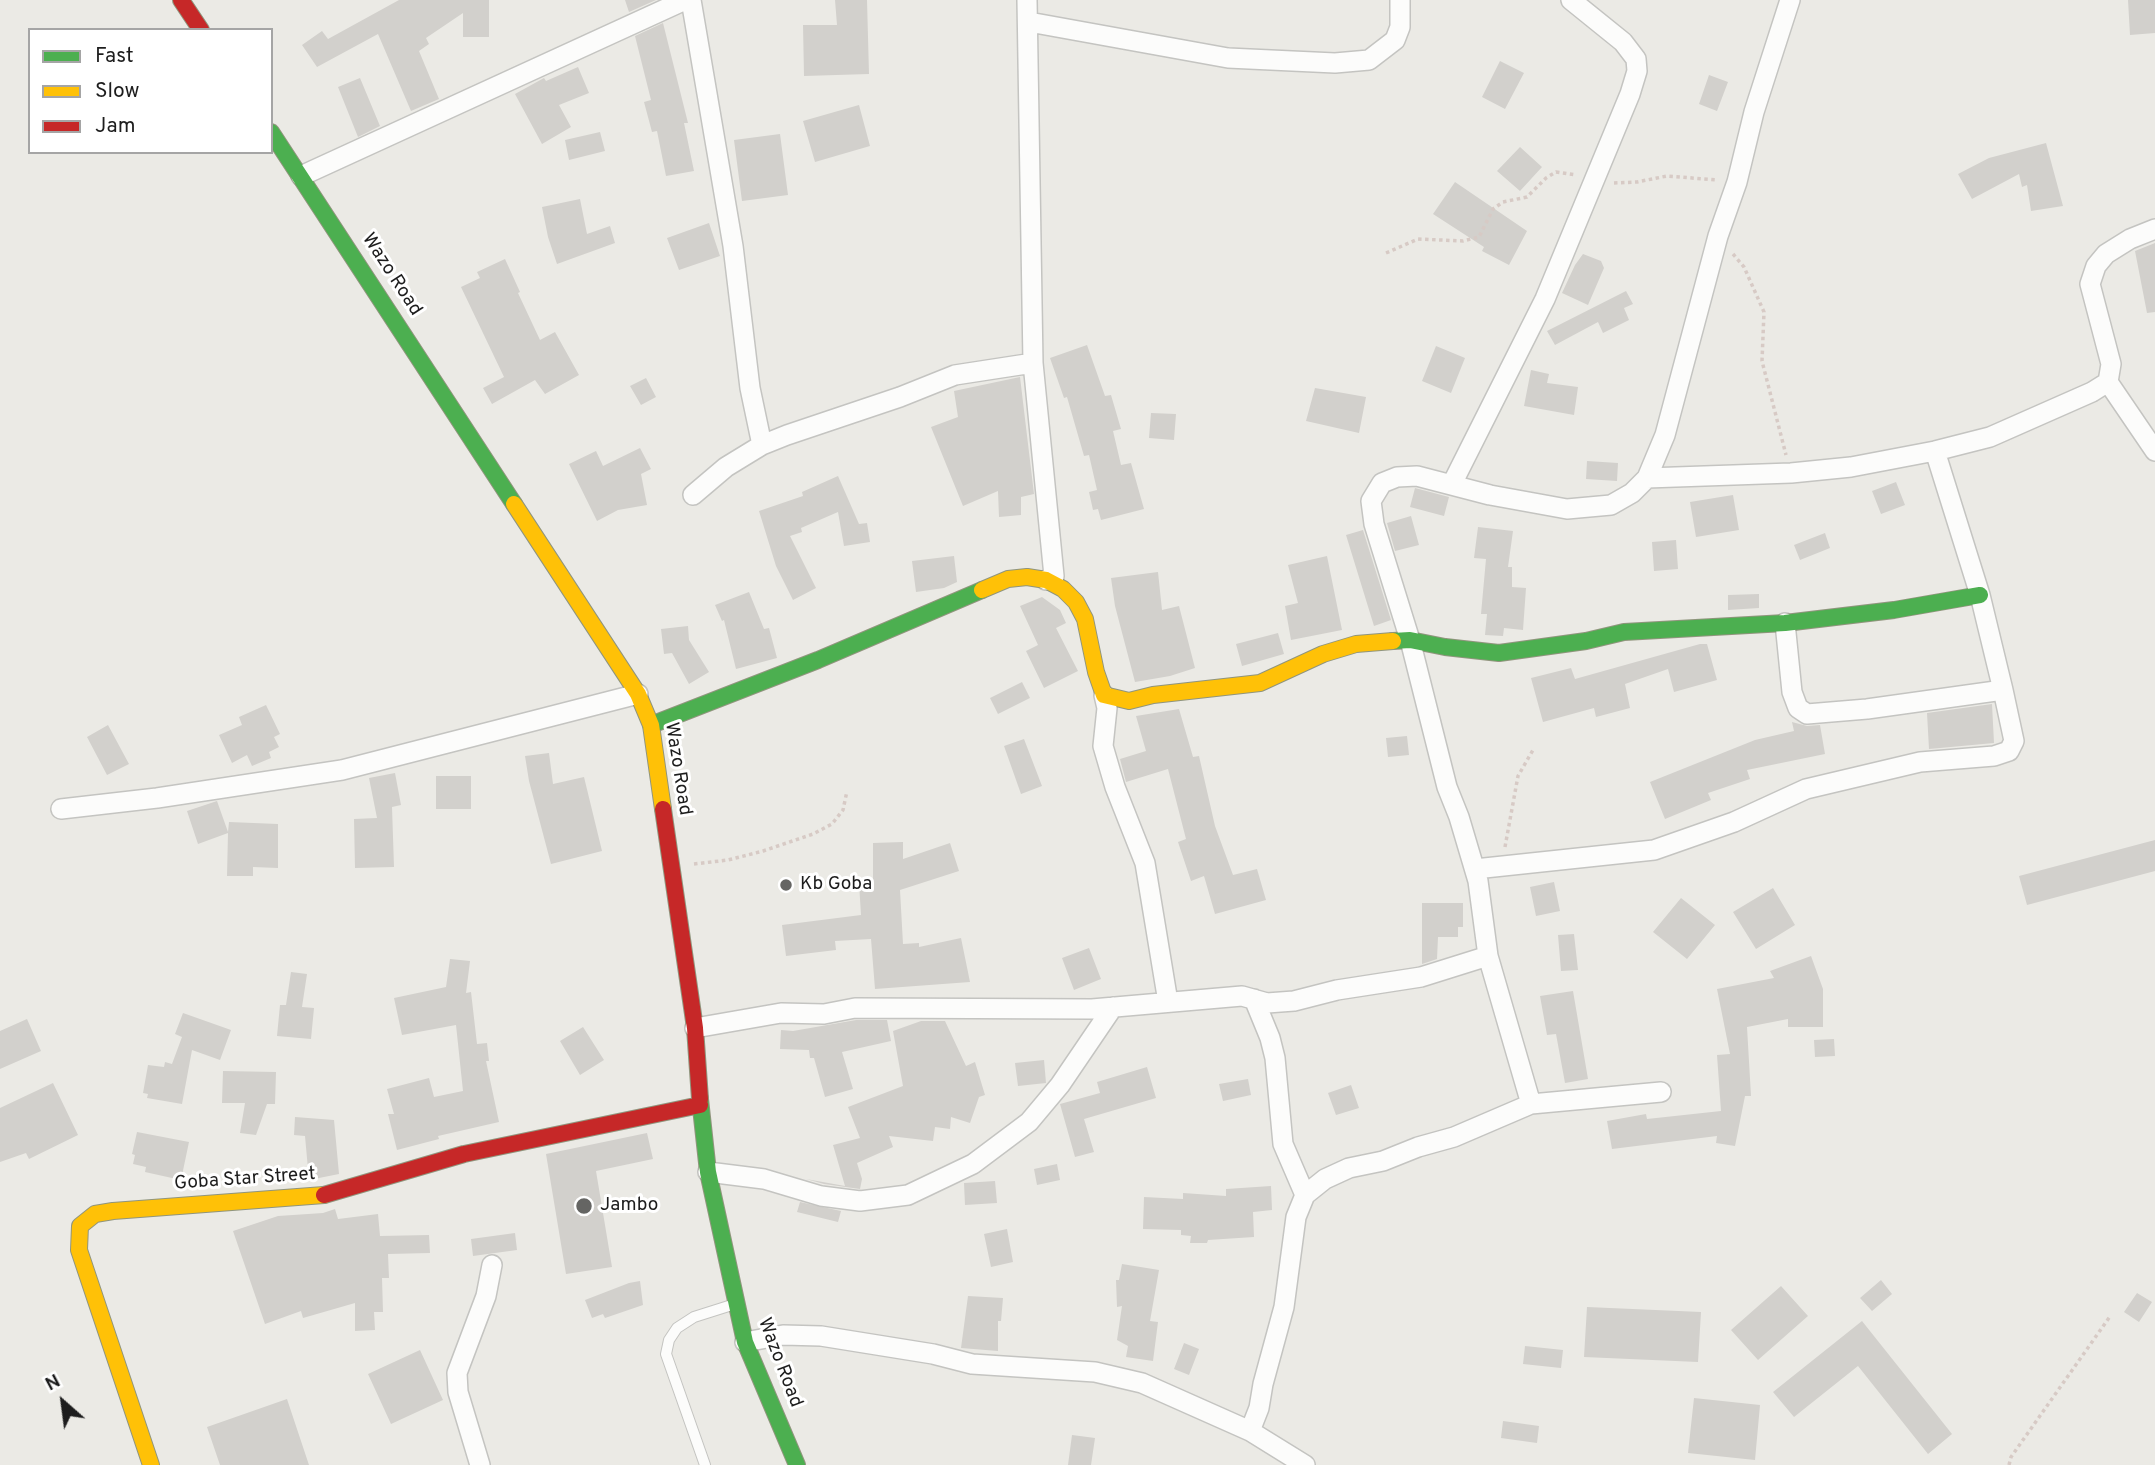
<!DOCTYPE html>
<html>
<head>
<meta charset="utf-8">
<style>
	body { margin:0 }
	#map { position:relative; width:2155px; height:1465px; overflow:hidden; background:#ebeae5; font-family:Overpass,sans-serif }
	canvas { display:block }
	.legend { position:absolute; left:28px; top:28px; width:245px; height:126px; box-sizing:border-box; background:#fff; border:2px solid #a5a5a5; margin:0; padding:9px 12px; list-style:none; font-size:21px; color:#1d1d1d }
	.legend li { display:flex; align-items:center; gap:14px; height:35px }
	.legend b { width:35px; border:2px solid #a5a5a5 }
	.north { position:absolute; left:28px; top:1367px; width:70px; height:70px; -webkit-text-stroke:5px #fff; paint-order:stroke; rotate:332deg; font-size:19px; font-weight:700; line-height:28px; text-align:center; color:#1d1d1d }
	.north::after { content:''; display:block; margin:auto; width:24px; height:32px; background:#1d1d1d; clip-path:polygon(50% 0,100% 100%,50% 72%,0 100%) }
</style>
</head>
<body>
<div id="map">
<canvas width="2155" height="1465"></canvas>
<ul class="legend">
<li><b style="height:9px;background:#4caf50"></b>Fast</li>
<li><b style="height:9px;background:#ffc107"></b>Slow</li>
<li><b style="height:9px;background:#c62828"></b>Jam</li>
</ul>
<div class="north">N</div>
</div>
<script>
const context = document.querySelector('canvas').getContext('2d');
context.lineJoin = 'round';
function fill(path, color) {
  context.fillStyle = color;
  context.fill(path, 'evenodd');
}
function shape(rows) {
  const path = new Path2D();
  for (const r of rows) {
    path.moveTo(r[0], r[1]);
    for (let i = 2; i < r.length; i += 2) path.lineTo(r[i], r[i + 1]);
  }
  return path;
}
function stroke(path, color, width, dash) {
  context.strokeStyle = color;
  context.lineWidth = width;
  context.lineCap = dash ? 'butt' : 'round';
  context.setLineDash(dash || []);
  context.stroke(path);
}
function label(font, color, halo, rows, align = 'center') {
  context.font = font + ' Overpass,sans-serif';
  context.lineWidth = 6;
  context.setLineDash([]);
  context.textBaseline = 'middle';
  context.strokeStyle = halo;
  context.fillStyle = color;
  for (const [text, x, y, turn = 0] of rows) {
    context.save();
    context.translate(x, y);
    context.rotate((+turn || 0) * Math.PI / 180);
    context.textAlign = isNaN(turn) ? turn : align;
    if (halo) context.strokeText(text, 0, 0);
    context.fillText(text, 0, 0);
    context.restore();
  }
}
fill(shape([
	[399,0,489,0,489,37,463,37,463,13,426,38,429,44,419,51,439,99,411,111,378,34,317,67,302,45,322,31,328,39],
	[625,0,656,0,629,12],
	[835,0,867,0,869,74,804,76,803,25,837,25],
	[2128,0,2155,0,2155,33,2130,35],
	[663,23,688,123,684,123,694,171,666,176,657,131,652,132,644,102,651,100,635,36],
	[1500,61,1524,73,1505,109,1482,97],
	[578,67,589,93,559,105,571,127,542,144,515,94,544,78,546,81],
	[1709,75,1728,82,1717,111,1699,104],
	[360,78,380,126,358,137,338,87],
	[859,105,870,146,815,162,803,121],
	[600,132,605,151,569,160,565,140],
	[780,134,788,195,742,201,734,140],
	[2046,143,2063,206,2031,211,2027,185,2022,187,2019,174,1972,199,1958,174,1989,158],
	[1520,147,1542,167,1520,191,1497,171],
	[1455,182,1527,231,1509,265,1482,251,1484,247,1433,214],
	[580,199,587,234,610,226,615,243,557,264,548,237,542,207],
	[709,223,720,256,679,270,667,238],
	[2155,243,2155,312,2147,313,2135,251],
	[1583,254,1601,261,1604,268,1588,305,1562,293,1575,265],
	[505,259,520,292,518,293,540,340,555,332,579,375,545,394,535,380,492,404,483,388,504,377,461,287,480,278,477,272],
	[1626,291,1633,304,1624,308,1629,320,1603,333,1598,322,1555,345,1547,331],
	[1087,345,1105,396,1111,395,1121,429,1113,431,1121,465,1131,463,1144,509,1101,520,1098,509,1093,510,1089,492,1097,490,1089,455,1084,456,1067,397,1064,398,1050,358],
	[1436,346,1465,358,1451,393,1422,381],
	[1531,370,1549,374,1547,383,1578,387,1574,415,1524,406],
	[1020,377,1034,494,1021,497,1021,515,999,517,998,491,963,506,931,427,958,417,954,391],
	[646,378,656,397,641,405,630,386],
	[1315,388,1366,397,1359,433,1306,421],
	[1151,413,1176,414,1174,440,1149,438],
	[640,448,651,469,641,474,647,505,618,510,597,521,569,464,596,451,603,466],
	[1587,461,1618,463,1617,481,1586,479],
	[838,476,859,524,867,523,870,542,844,546,838,512,801,528,802,532,790,536,816,588,793,600,776,566,759,511,803,496,802,492],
	[1896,482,1905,505,1881,514,1872,491],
	[1415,488,1449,497,1444,516,1410,507],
	[1733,495,1739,530,1696,537,1690,502],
	[1411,516,1419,545,1395,551,1387,523],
	[1478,527,1513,531,1508,567,1512,567,1512,587,1526,588,1523,630,1504,628,1503,636,1485,635,1487,614,1481,614,1486,559,1474,558],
	[1363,530,1391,620,1374,626,1346,535],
	[1825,533,1830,548,1800,560,1794,545],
	[1676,540,1678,569,1654,571,1652,542],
	[954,556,957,582,944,588,916,592,912,561],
	[1327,556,1342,630,1291,640,1285,606,1298,603,1288,565],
	[1158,572,1162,610,1179,606,1195,668,1170,676,1135,682,1115,606,1111,578],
	[749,592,764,629,769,628,777,658,736,669,724,620,722,621,715,605],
	[1759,594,1759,608,1728,610,1728,595],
	[1042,597,1060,610,1066,623,1056,628,1078,671,1044,688,1026,651,1038,645,1020,606],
	[688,626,689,640,709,672,689,684,672,653,664,654,661,629],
	[1278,633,1284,654,1242,666,1236,644],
	[1700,644,1707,644,1717,680,1674,692,1668,669,1625,684,1630,708,1596,717,1594,708,1543,722,1531,678,1571,668,1575,679],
	[1022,682,1030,698,998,714,990,698],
	[1992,704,1994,743,1929,749,1927,713],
	[266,705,280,734,274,737,279,747,269,752,271,758,252,766,247,755,232,763,219,735,242,725,239,717],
	[1179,709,1193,757,1199,756,1215,826,1233,875,1257,869,1266,900,1215,914,1204,876,1191,881,1178,842,1186,839,1168,769,1126,782,1120,759,1146,751,1136,716],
	[1792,722,1807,726,1820,725,1825,754,1747,770,1750,779,1708,793,1711,800,1665,819,1650,782,1755,740,1794,731],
	[108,725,129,764,107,775,87,737],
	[1407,736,1409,755,1388,757,1386,738],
	[1024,739,1042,786,1021,794,1004,746],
	[549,753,553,784,584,777,602,851,551,864,529,781,525,756],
	[395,773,401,805,392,807,394,867,355,868,354,819,377,818,369,778],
	[436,776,471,776,471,809,436,809],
	[217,801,228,832,229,822,278,824,278,868,253,867,253,876,227,876,228,833,198,844,187,811],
	[2155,840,2155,871,2027,905,2019,876],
	[903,842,903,859,950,843,959,871,900,890,903,944,919,943,919,947,961,938,970,982,875,989,871,939,835,941,836,950,786,956,782,925,861,915,859,883,873,882,873,843],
	[1554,882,1560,911,1536,916,1530,887],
	[1773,888,1795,925,1756,949,1733,912],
	[1681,898,1715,925,1687,959,1653,932],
	[1422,903,1463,903,1463,927,1458,927,1458,937,1438,937,1437,959,1422,964],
	[1574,934,1578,970,1561,971,1558,935],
	[1089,948,1101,979,1074,990,1062,958],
	[1811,956,1823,989,1823,1027,1788,1027,1788,1019,1747,1027,1751,1096,1745,1096,1735,1146,1716,1143,1717,1136,1612,1149,1607,1121,1646,1114,1647,1119,1721,1111,1717,1055,1730,1054,1717,989,1774,978,1770,971],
	[450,959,470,961,466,993,471,992,477,1044,487,1043,489,1061,486,1061,499,1122,438,1136,439,1139,397,1150,388,1114,394,1114,387,1089,429,1078,434,1097,463,1091,456,1025,402,1035,394,998,446,987],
	[291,972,307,974,302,1007,314,1008,311,1039,277,1036,280,1005,286,1005],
	[1573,991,1588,1079,1565,1083,1556,1034,1547,1035,1540,996],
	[183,1013,231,1030,220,1060,192,1050,182,1104,147,1098,148,1094,143,1093,148,1065,164,1067,165,1062,172,1064,182,1037,175,1034],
	[27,1019,41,1051,0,1069,0,1031],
	[856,1020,887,1020,891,1041,842,1052,853,1089,825,1097,814,1058,810,1058,809,1050,780,1049,781,1030,793,1031],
	[921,1021,945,1021,966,1066,975,1062,985,1095,979,1097,970,1123,951,1117,950,1129,935,1127,933,1141,889,1136,893,1147,857,1163,862,1179,860,1189,824,1184,806,1179,845,1186,833,1145,860,1138,848,1107,903,1086,893,1031],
	[583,1027,604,1060,580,1075,560,1041],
	[1834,1039,1835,1056,1815,1057,1814,1040],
	[1044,1060,1046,1083,1018,1086,1015,1063],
	[1147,1067,1156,1098,1084,1119,1094,1152,1075,1157,1060,1104,1100,1093,1097,1082],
	[223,1071,276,1072,275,1104,267,1104,256,1135,240,1133,245,1103,222,1103],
	[1248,1079,1251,1095,1223,1101,1219,1084],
	[53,1083,78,1135,29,1159,26,1153,0,1162,0,1108],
	[1351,1085,1359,1108,1336,1115,1328,1093],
	[295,1117,334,1120,339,1174,309,1180,305,1136,294,1135],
	[137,1132,189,1142,181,1180,145,1172,146,1167,133,1164,135,1155,132,1154],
	[647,1133,653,1159,596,1171,612,1267,566,1274,546,1154],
	[1057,1164,1060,1180,1037,1185,1034,1169],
	[995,1181,997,1203,965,1205,964,1183],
	[1271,1186,1272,1210,1253,1212,1254,1237,1208,1240,1207,1243,1190,1243,1191,1236,1181,1235,1181,1230,1143,1229,1144,1197,1183,1199,1183,1193,1226,1196,1226,1189],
	[800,1202,841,1211,838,1222,797,1212],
	[335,1209,338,1219,378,1214,380,1236,429,1235,430,1253,388,1254,389,1278,382,1278,383,1312,374,1312,375,1330,355,1331,355,1303,303,1318,301,1311,265,1324,233,1231,278,1216,323,1213],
	[1007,1229,1013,1262,991,1267,984,1234],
	[515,1233,517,1250,473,1256,471,1239],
	[1122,1264,1159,1270,1150,1321,1158,1322,1153,1361,1126,1357,1128,1346,1117,1340,1122,1306,1117,1307,1116,1280,1119,1280],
	[1881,1280,1892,1294,1872,1311,1860,1298],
	[640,1281,643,1305,605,1318,603,1314,592,1318,585,1300,629,1283],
	[1781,1286,1808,1316,1758,1360,1731,1330],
	[2137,1293,2152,1302,2139,1322,2124,1312],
	[968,1296,1003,1298,1001,1321,998,1321,998,1351,961,1348],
	[1587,1307,1701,1312,1698,1362,1584,1357],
	[1862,1321,1952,1434,1928,1454,1858,1366,1794,1417,1773,1392],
	[1184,1343,1199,1349,1189,1375,1174,1369],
	[1525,1346,1563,1350,1561,1368,1523,1364],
	[420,1350,443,1400,391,1424,368,1374],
	[1694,1398,1760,1405,1755,1460,1688,1453],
	[287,1399,309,1465,220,1465,207,1427],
	[1503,1421,1539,1426,1537,1443,1501,1438],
	[1072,1435,1095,1438,1091,1465,1068,1465]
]), '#d2d0cc');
const lane = shape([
	[705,1465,666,1354,669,1340,677,1328,694,1317,735,1304]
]);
const street = shape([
	[691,0,733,246,750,388,762,445],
	[1027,0,1033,363,1054,576,1046,580],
	[1029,22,1228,58,1335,63,1369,60,1395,40,1400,27,1400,0],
	[301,176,685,0],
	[2108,382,2155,451],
	[1647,478,1791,473,1851,467,1935,451,1990,437,2092,392,2108,382,2111,364,2090,284,2096,266,2106,254,2130,239,2155,229],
	[1452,484,1545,299,1630,94,1637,71,1636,59,1623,42,1571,0],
	[693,495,726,467,762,445,787,435,900,397,955,375,1033,363],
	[1785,623,1792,692,1798,708,1807,714,1867,709,2003,690],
	[1104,695,1107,708,1103,746,1115,787,1145,863,1168,1002],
	[61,809,157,798,342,770,638,694],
	[1475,869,1654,850,1734,822,1806,789,1920,762,1994,756,2009,751,2014,741,2003,690,1980,595,1935,451],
	[1254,999,1270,1038,1275,1058,1283,1144,1305,1195],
	[695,1028,781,1013,824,1014,855,1008,1092,1009,1242,996,1267,1003,1294,1001,1337,990,1421,977,1488,956],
	[1531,1104,1488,956,1478,881,1459,817,1447,787,1410,640,1374,524,1371,501,1382,483,1397,477,1417,476,1490,495,1567,509,1611,505,1632,493,1647,478,1665,435,1718,236,1737,182,1754,112,1790,0],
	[708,1172,764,1179,821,1196,860,1201,908,1195,973,1164,1029,1122,1060,1085,1113,1007],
	[745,1342,783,1335,821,1336,933,1354,972,1364,1095,1372,1142,1383,1250,1431,1305,1465],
	[1250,1431,1259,1408,1263,1384,1284,1307,1296,1217,1305,1195,1325,1179,1349,1168,1383,1161,1418,1147,1454,1137,1531,1104,1661,1092],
	[480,1465,458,1392,457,1373,486,1296,492,1265]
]);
const fast = shape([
	[271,132,514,504],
	[1393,641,1410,640,1445,647,1499,653,1586,641,1624,632,1785,623,1894,610,1980,595],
	[651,725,818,660,982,590],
	[700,1099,708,1172,745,1342,797,1465]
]);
const slow = shape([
	[514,504,638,694,651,725,663,809],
	[982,590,1008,579,1027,577,1046,580,1063,589,1076,602,1085,619,1096,672,1104,695,1129,701,1153,695,1260,683,1323,654,1356,644,1393,641],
	[151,1465,79,1250,80,1226,95,1214,113,1211,324,1195]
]);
const jam = shape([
	[181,0,201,30],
	[663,809,695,1028,700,1099],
	[324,1195,464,1154,700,1105]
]);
stroke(lane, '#c4c4c1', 12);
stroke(street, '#c4c4c1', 22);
stroke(fast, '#90957d', 18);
stroke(slow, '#90957d', 18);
stroke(jam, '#90957d', 18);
stroke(shape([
	[1614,183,1637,182,1667,176,1717,180],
	[1386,253,1418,239,1463,241,1479,237,1493,209,1503,202,1527,197,1546,178,1556,172,1576,175],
	[1733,254,1744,267,1764,312,1762,361,1786,455],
	[1505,847,1518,776,1533,750],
	[694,864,728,860,763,851,813,834,832,824,843,810,847,791],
	[2009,1465,2011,1457,2111,1315]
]), '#d7cac5', 3.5, [3.5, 3.5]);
stroke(lane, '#fcfcfb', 10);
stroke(street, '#fcfcfb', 19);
stroke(fast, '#4caf50', 16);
stroke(slow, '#ffc107', 16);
stroke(jam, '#c62828', 16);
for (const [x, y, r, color] of [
	[786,885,7,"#656563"],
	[584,1206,9,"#656563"]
]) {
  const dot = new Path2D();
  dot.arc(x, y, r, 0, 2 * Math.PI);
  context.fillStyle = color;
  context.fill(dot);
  stroke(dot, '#fff', 2.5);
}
label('19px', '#1d1d1d', '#fff', [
	["Wazo Road",391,275,57],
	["Wazo Road",677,769,81],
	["Goba Star Street",245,1180,-4],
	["Wazo Road",779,1363,69]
]);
label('19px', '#1d1d1d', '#fff', [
	["Kb Goba",800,885],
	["Jambo",600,1206]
], 'left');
</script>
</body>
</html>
